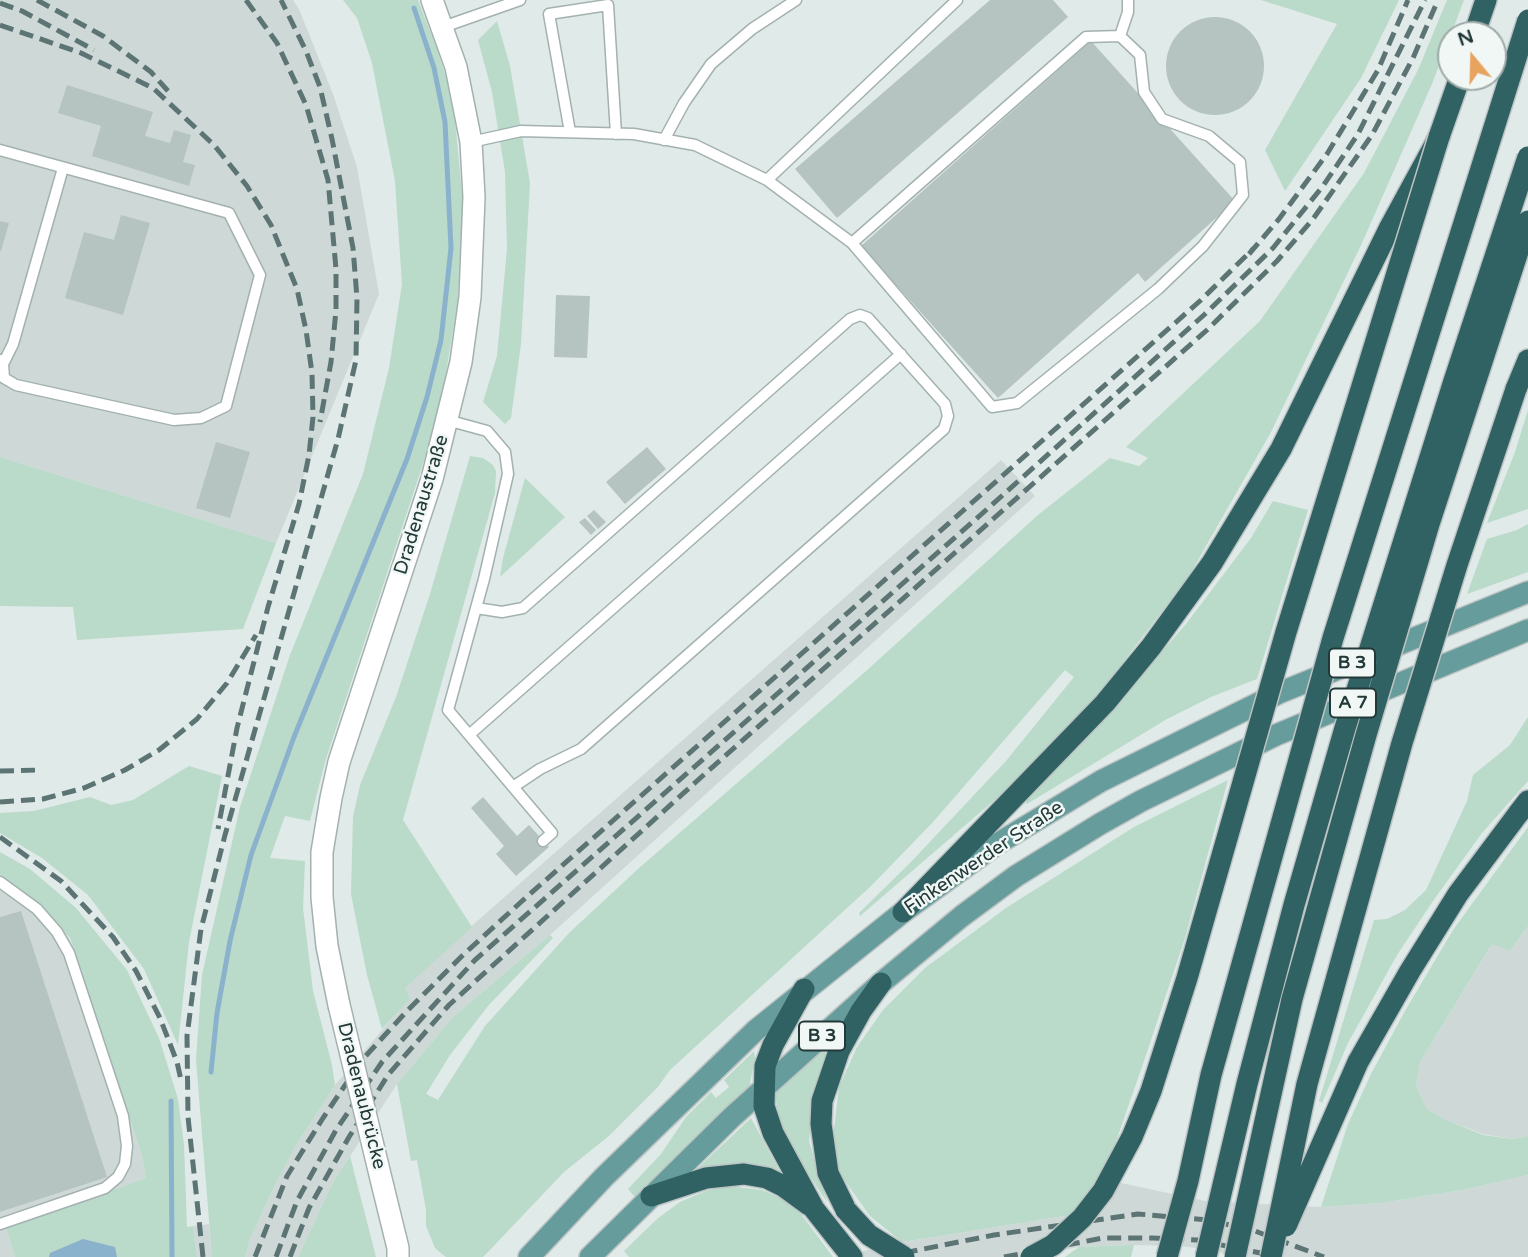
<!DOCTYPE html>
<html>
<head>
<meta charset="utf-8">
<style>
	body { margin:0 }
	#map { position:relative; width:1528px; height:1257px; overflow:hidden; background:#e0eae8; font-family:"Varela Round",sans-serif }
	canvas { display:block }
	.north { position:absolute; left:1437px; top:21px; width:70px; height:70px; box-sizing:border-box; background:#f0f7f5; border:2px solid #9eaba9; border-radius:50%; rotate:341deg; font-size:19px; font-weight:700; line-height:28px; text-align:center; color:#223938 }
	.north::after { content:''; display:block; margin:auto; width:24px; height:32px; background:#e8a35f; clip-path:polygon(50% 0,100% 100%,50% 72%,0 100%) }
</style>
</head>
<body>
<div id="map">
<canvas width="1528" height="1257"></canvas>
<div class="north">N</div>
</div>
<script>
const context = document.querySelector('canvas').getContext('2d');
context.lineJoin = 'round';
function fill(path, color) {
  context.fillStyle = color;
  context.fill(path, 'evenodd');
}
function shape(rows) {
  const path = new Path2D();
  for (const r of rows) {
    if (r.length === 3) {
      path.moveTo(r[0] + r[2], r[1]);
      path.arc(r[0], r[1], r[2], 0, 2 * Math.PI);
      continue;
    }
    path.moveTo(r[0], r[1]);
    for (let i = 2; i < r.length; i += 2) path.lineTo(r[i], r[i + 1]);
  }
  return path;
}
function stroke(path, color, width, dash) {
  context.strokeStyle = color;
  context.lineWidth = width;
  context.lineCap = dash ? 'butt' : 'round';
  context.setLineDash(dash || []);
  context.stroke(path);
}
function label(font, color, halo, rows, align = 'center') {
  context.font = font + ' "Varela Round",sans-serif';
  context.lineWidth = 5;
  context.setLineDash([]);
  context.textBaseline = 'middle';
  context.strokeStyle = halo;
  context.fillStyle = color;
  for (const [text, x, y, turn = 0] of rows) {
    context.save();
    context.translate(x, y);
    context.rotate((+turn || 0) * Math.PI / 180);
    context.textAlign = isNaN(turn) ? turn : align;
    if (halo) context.strokeText(text, 0, 0);
    context.fillText(text, 0, 0);
    context.restore();
  }
}
fill(shape([
	[0,0,293,0,299,9,333,94,357,167,379,294,276,543,0,457],
	[1001,460,1035,496,550,935,454,1016,397,1084,332,1184,298,1257,245,1257,250,1239,274,1187,295,1147,335,1085,409,999,404,988,450,945],
	[0,874,35,901,69,938,142,1156,146,1178,6,1228,15,1257,0,1257],
	[1528,926,1528,1136,1513,1139,1483,1134,1446,1120,1427,1109,1416,1086,1420,1062,1493,943,1510,951],
	[1084,1175,1205,1201,1321,1207,1381,1203,1462,1190,1528,1175,1528,1257,1237,1257,1211,1250,1180,1246,1134,1245,1079,1247,1026,1257,839,1257,902,1242,1071,1215],
	[209,1224,212,1257,197,1257,193,1226]
]), '#ced9d7');
fill(shape([
	[343,0,418,0,437,49,453,99,463,205,458,300,439,415,325,762,310,821,285,816,270,858,305,861,303,908,313,991,332,1065,335,1085,295,1147,274,1187,250,1239,245,1257,212,1257,196,1060,202,975,240,807,290,655,363,474,389,368,402,284,395,181,372,63,357,18],
	[1261,0,1399,0,1361,78,1285,191,1265,150,1337,24],
	[1447,0,1464,0,1432,84,1362,243,1271,432,1189,576,1101,691,1059,737,1013,784,860,916,859,913,911,862,1006,761,1074,677,1065,670,933,822,871,886,670,1070,657,1088,610,1135,564,1172,487,1253,483,1257,446,1257,442,1254,435,1248,426,1226,426,1210,417,1160,411,1161,397,1084,454,1016,550,935,553,938,488,1006,450,1055,426,1094,438,1100,485,1026,569,933,638,869,865,672,1038,515,1110,458,1139,466,1148,458,1126,447,1260,321,1364,173,1418,70],
	[497,21,510,66,530,183,521,344,511,418,505,424,483,402,497,356,507,249,505,172,492,92,478,40],
	[1528,410,1528,509,1487,523,1515,452],
	[470,456,483,458,493,465,496,471,495,493,403,820,472,927,405,988,410,999,382,1029,367,975,351,894,353,817,360,785,396,697,430,594],
	[0,457,276,543,243,629,77,640,73,607,0,606],
	[525,478,565,517,500,577,503,558],
	[1273,501,1308,510,1257,679,1211,697,1167,719,1027,804,1025,800,1093,731,1186,624,1251,538],
	[1528,524,1528,572,1467,594,1487,539,1517,530],
	[1528,717,1528,781,1482,833,1433,901,1397,955,1348,1043,1322,1103,1319,1101,1374,920,1387,919,1405,910,1426,890,1467,801,1473,775,1510,745],
	[189,766,222,776,189,942,178,1045,144,969,88,895,42,858,0,833,0,813,34,811,90,797,111,805,133,800],
	[1228,780,1185,938,1145,1058,1112,1153,1087,1196,1071,1215,902,1242,870,1216,840,1174,833,1138,839,1087,857,1047,883,1010,925,968,1006,908,1134,827],
	[1528,827,1528,926,1510,951,1492,944,1420,1062,1416,1086,1427,1109,1446,1120,1483,1135,1513,1139,1528,1136,1528,1175,1462,1190,1381,1203,1321,1207,1348,1124,1371,1074,1405,1011,1453,930],
	[0,852,30,869,76,908,127,970,159,1038,178,1099,184,1145,187,1227,193,1226,197,1257,15,1257,6,1228,146,1178,142,1156,70,938,35,901,0,874],
	[833,1042,814,1089,809,1141,827,1202,787,1142,778,1113,775,1094],
	[754,1051,755,1058,749,1088,635,1197,628,1189,661,1154,686,1117,711,1092,716,1098,729,1087,724,1080],
	[751,1118,780,1172,745,1166,698,1168],
	[350,1156,376,1257,298,1257,332,1184],
	[728,1186,762,1190,782,1199,798,1210,833,1257,629,1257,624,1251,657,1219,680,1202,706,1191],
	[1134,1245,1131,1257,1065,1257,1079,1247]
]), '#badaca');
fill(shape([
	[83,1239,115,1247,117,1257,49,1257,50,1253]
]), '#8bb2cc');
stroke(shape([
	[211,1072,217,1013,230,941,251,855,294,737,407,459,427,397,441,340,451,248,445,122,434,68,414,8],
	[171,1101,172,1257]
]), '#8bb2cc', 5);
fill(shape([
	[990,0,1053,0,1068,17,837,218,795,169],
	[1215,66,49],
	[1091,41,1235,201,1145,282,1138,273,998,398,861,246],
	[67,85,153,112,145,136,170,143,174,130,191,135,183,162,195,165,189,186,92,156,101,126,58,113],
	[121,215,150,223,123,315,65,298,84,232,114,240],
	[0,221,9,223,1,251,0,251],
	[556,295,590,296,587,358,554,357],
	[216,442,250,452,230,518,196,508],
	[647,447,666,469,625,504,606,482],
	[594,510,606,522,598,529,587,516],
	[585,518,596,530,591,535,579,522],
	[483,797,517,836,529,825,549,847,516,876,496,854,504,846,471,808],
	[21,911,107,1177,0,1212,0,917]
]), '#b5c4c1');
const lane = shape([
	[443,27,520,0],
	[1120,36,1128,12,1128,0],
	[570,132,549,14,608,5,616,134],
	[664,140,684,103,711,64,752,29,796,0],
	[471,142,521,131,634,134,695,145,767,180,852,243,992,407,1017,403,1158,289,1203,246,1243,195,1240,162,1209,136,1162,119,1144,92,1140,55,1120,36,1086,37,852,243],
	[0,150,229,213,260,275,226,406,201,418,174,420,16,385,4,378,3,364,0,360],
	[767,180,957,0],
	[3,364,13,344,63,168],
	[447,420,487,431,505,452,508,474,484,579,448,710,552,833,543,841],
	[476,608,502,612,523,608,850,319,860,315,868,318,945,404,948,416,944,429,581,749,540,769,513,787],
	[469,735,901,354],
	[0,882,37,909,57,932,69,953,123,1116,127,1146,125,1164,118,1177,105,1188,0,1224]
]);
const street = shape([
	[339,1005,327,946,322,897,322,852,331,798,339,762,432,479,461,362,470,297,474,197,471,142,456,67,432,0],
	[383,1187,398,1248,398,1257]
]);
const primary = shape([
	[529,1257,604,1177,756,1030,903,912,997,844,1101,781,1279,693,1528,592],
	[590,1257,732,1117,881,983,962,916,1016,876,1100,824,1141,801,1276,735,1528,630]
]);
const highway = shape([
	[1474,35,1486,0],
	[1516,389,1528,360],
	[1518,814,1528,801],
	[903,912,1105,703,1151,647,1212,563,1281,449,1390,227,1439,137,1460,77],
	[804,989,773,1045,765,1066,764,1106,773,1133,814,1209,852,1257],
	[651,1196,706,1178,744,1174,767,1178,783,1186,809,1205],
	[846,1210,828,1173,821,1124,822,1101,839,1051,861,1011,881,983]
]);
stroke(lane, '#a3b1b0', 13);
stroke(street, '#a3b1b0', 24);
stroke(primary, '#bdc4c3', 24);
stroke(highway, '#bdc4c3', 24);
stroke(lane, '#fff', 10);
stroke(street, '#fff', 21);
stroke(primary, '#679c9c', 21);
stroke(highway, '#306163', 21);
stroke(shape([
	[37,0,103,36,151,72,168,91],
	[246,0,277,43,306,105,328,180,336,269,336,310,331,362,320,422],
	[0,3,22,11,94,50],
	[0,25,81,53,153,88,214,145,247,186,271,225,297,289,306,330,312,373,313,417,309,455,299,504,268,607,237,728,218,829],
	[1249,254,1279,219,1327,154,1352,113,1378,70,1408,0],
	[0,771,40,770],
	[0,802,43,799,84,788,125,770,159,750,197,719,227,683,256,635],
	[0,837,61,881,113,937,136,971,160,1018,177,1062,181,1080],
	[203,1257,188,1117,187,1036,201,929,225,835,338,439,356,360,357,298,353,248,332,139,320,87,306,51,281,0],
	[255,1257,287,1176,323,1118,362,1060,407,1011,463,955,521,902,1201,300,1256,246],
	[276,1257,297,1201,336,1130,382,1062,475,960,976,519,1205,314,1273,248,1323,186,1358,134,1425,0],
	[290,1257,309,1208,349,1137,388,1075,449,1005,708,771,1207,330,1277,261,1313,219,1372,135,1413,58,1438,0],
	[883,1257,994,1235,1138,1214,1208,1220,1255,1231,1324,1257],
	[1004,1257,1103,1238,1153,1238,1197,1240,1280,1257]
]), '#5c7574', 5, [14, 7]);
const streetBridge = shape([
	[339,1005,383,1187]
]);
const highwayBridge = shape([
	[846,1210,869,1235,904,1257],
	[1286,1226,1358,1062,1410,971,1458,894,1518,814],
	[1031,1257,1053,1245,1082,1218,1103,1191,1132,1137,1151,1091,1187,978,1286,632,1439,137],
	[1167,1257,1188,1181,1211,1075,1333,638,1528,20],
	[1206,1257,1247,1084,1294,905,1345,728,1454,381,1528,157],
	[1235,1257,1292,999,1366,735,1429,524,1528,221],
	[1271,1257,1307,1084,1402,743,1457,565,1516,389]
]);
stroke(streetBridge, '#a3b1b0', 24, []);
stroke(highwayBridge, '#bdc4c3', 24, []);
stroke(streetBridge, '#fff', 21);
stroke(highwayBridge, '#306163', 21);
for (const [x, y, w] of [
	[1352,663,46],
	[1353,703,46],
	[822,1036,46]
]) {
  const box = new Path2D();
  box.roundRect(x - w / 2, y - 14.5, w, 29, 5);
  context.fillStyle = '#f0f7f5';
  context.fill(box);
  stroke(box, '#223938', 2);
}
label('bold 18px', '#223938', null, [
	["B 3",1352,663],
	["A 7",1353,703],
	["B 3",822,1036]
]);
label('19px', '#223938', '#f0f7f5', [
	["Dradenaustraße",422,505,-73],
	["Finkenwerder Straße",984,858,-34],
	["Dradenaubrücke",361,1096,76]
]);
</script>
</body>
</html>
